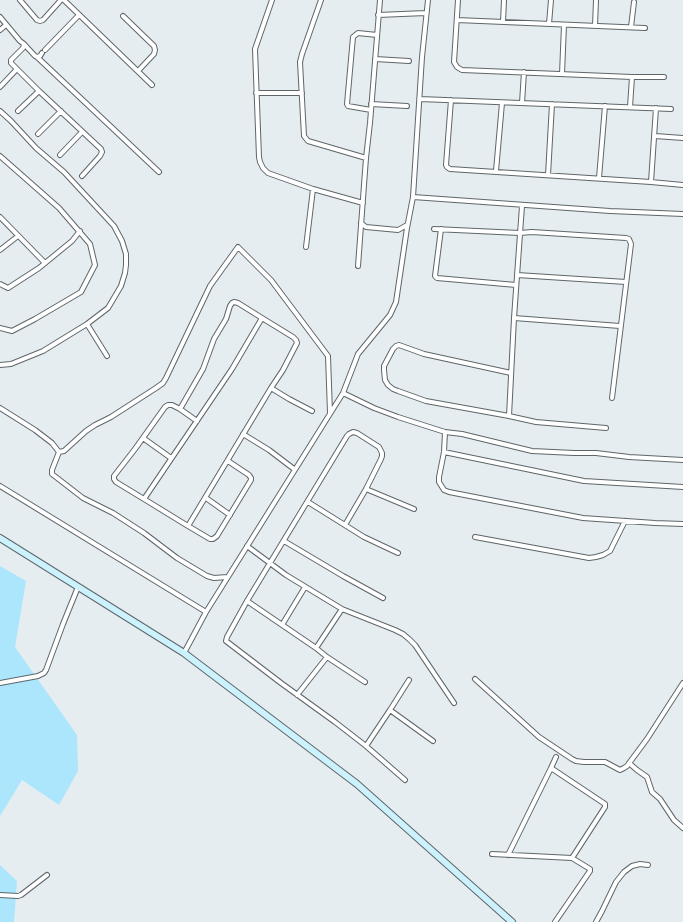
<!DOCTYPE html>
<html>
<head>
<meta charset="utf-8">
<style>
	body { margin:0 }
	canvas { display:block; background:#e5edf0 }
</style>
</head>
<body>
<canvas width="683" height="922"></canvas>
<script>
const context = document.querySelector('canvas').getContext('2d');
context.lineJoin = 'round';
function fill(path, color) {
  context.fillStyle = color;
  context.fill(path, 'evenodd');
}
function shape(rows) {
  const path = new Path2D();
  for (const r of rows) {
    path.moveTo(r[0], r[1]);
    for (let i = 2; i < r.length; i += 2) path.lineTo(r[i], r[i + 1]);
  }
  return path;
}
function stroke(path, color, width, dash) {
  context.strokeStyle = color;
  context.lineWidth = width;
  context.lineCap = dash ? 'butt' : 'round';
  context.setLineDash(dash || []);
  context.stroke(path);
}
fill(shape([
	[0,566,26,581,15,647,77,735,78,771,59,805,22,780,0,816],
	[0,865,17,881,14,922,0,922]
]), '#abe6fc');
const minor = shape([
	[20,0,37,20,40,21,43,20,61,0],
	[64,0,152,85],
	[272,0,255,49,259,157,260,162,263,168,268,173,313,189,363,203],
	[321,0,302,54,300,62,304,136,308,141,366,158],
	[458,0,454,62,457,67,462,70,632,77,664,77],
	[378,15,426,13],
	[123,16,154,46,155,50,154,54,138,71],
	[0,17,20,41,24,44,23,48,11,60,11,63,39,91,101,149,102,152,100,156,82,176],
	[457,20,645,28],
	[503,22,504,0],
	[549,24,551,0],
	[595,26,596,0],
	[631,27,634,2],
	[0,30,6,25],
	[24,44,35,56,37,57,40,56,42,53],
	[45,50,79,15],
	[37,57,159,172],
	[375,59,409,61],
	[562,74,564,25],
	[0,87,17,69],
	[256,93,302,93],
	[420,99,671,109],
	[451,100,446,165,447,167,450,169,651,182,683,185],
	[522,103,524,72],
	[371,104,407,106],
	[630,107,632,77],
	[371,110,348,106,347,104,353,37,358,33,377,35],
	[0,111,11,121,36,148,64,172,114,226,122,241,126,254,126,265,125,273,121,286,108,308,87,324,43,351,11,364,0,365],
	[18,111,39,91],
	[38,134,61,111],
	[655,136,683,138],
	[60,155,82,132],
	[0,156,59,208,90,244,95,265,81,292,35,319,12,331,0,328],
	[496,171,502,103],
	[548,175,552,104],
	[599,178,605,106],
	[651,182,656,108],
	[413,197,610,211,683,214],
	[0,217,45,263],
	[361,223,366,227,398,230,407,225],
	[434,229,520,233,532,232,626,238,629,239,631,244,612,398],
	[441,229,435,276,437,278,516,285],
	[306,247,313,189],
	[0,250,18,236],
	[358,266,366,158,370,123,380,0],
	[517,275,626,282],
	[0,284,8,288,39,268,72,241,80,231],
	[514,318,620,326],
	[87,324,107,356],
	[511,373,424,354,399,345,396,346,393,349,384,366,384,370,385,380,388,385,393,389,398,391,426,401,509,416,536,422,606,428],
	[343,393,374,408,398,417,445,432,462,434,532,451,574,453,596,453,629,457,683,460],
	[0,408,35,430,52,443,59,452,52,470,52,474,83,498,113,513,144,533,177,558,207,576,214,578,227,577],
	[509,416,514,318,522,206],
	[197,421,180,409,203,369,214,339,226,319,230,306,232,303,234,302,238,303,262,318],
	[445,432,444,452,439,477,439,482,444,490,449,492,583,518,655,523,683,524],
	[243,434,269,450,294,469],
	[143,438,171,458],
	[59,452,64,451,86,431,95,425,111,417,156,388,163,383,166,378,210,286,238,247,271,280,328,356,330,413],
	[444,452,584,481,683,487],
	[228,461,249,475,251,478,251,480,217,536,213,539,210,539,188,526,271,388,289,399,312,411],
	[0,486,206,612],
	[366,489,414,509],
	[206,498,230,515],
	[144,499,116,482,114,479,114,476,135,449,165,407,168,405,172,405,180,409],
	[308,502,364,537,398,553],
	[345,525,366,489,381,459,382,456,382,453,379,447,357,433,353,432,349,434,347,436,247,601,227,637,226,641,281,683,335,722,366,746,405,780],
	[188,526,144,499,232,369,262,318,293,337,296,340,297,343,283,370,271,388],
	[475,537,589,558,596,557,603,555,610,551,625,521],
	[284,541,343,576,383,598],
	[247,546,286,575,342,609,395,630,403,634,409,639,415,645,454,703],
	[247,601,316,648,327,657,365,682],
	[282,625,305,587],
	[316,648,342,609],
	[184,653,206,612,343,393,358,354,390,315,396,302,407,228,413,197,422,57,428,0],
	[475,679,539,737,572,759,576,761,584,762,605,762,620,770,624,768,627,766,647,739,683,683],
	[0,683,38,676,44,673,46,670,63,624,78,587],
	[297,695,327,657],
	[390,710,433,741],
	[366,746,390,710,409,680],
	[629,763,637,770,647,777,652,792,660,799,674,820,683,828],
	[551,768,556,757],
	[492,854,572,858,590,869,590,871,555,922],
	[508,855,551,768,605,804,605,807,572,858],
	[0,895,18,896,21,895,47,875],
	[596,922,602,911,616,882,624,872,632,866,640,864,648,865]
]);
const secondary = shape([
	[0,538,184,653,357,784,512,922]
]);
stroke(minor, '#5f6669', 6);
stroke(secondary, '#5f6669', 8);
stroke(minor, '#fff', 4);
stroke(secondary, '#ccf2fe', 6);
</script>
</body>
</html>
